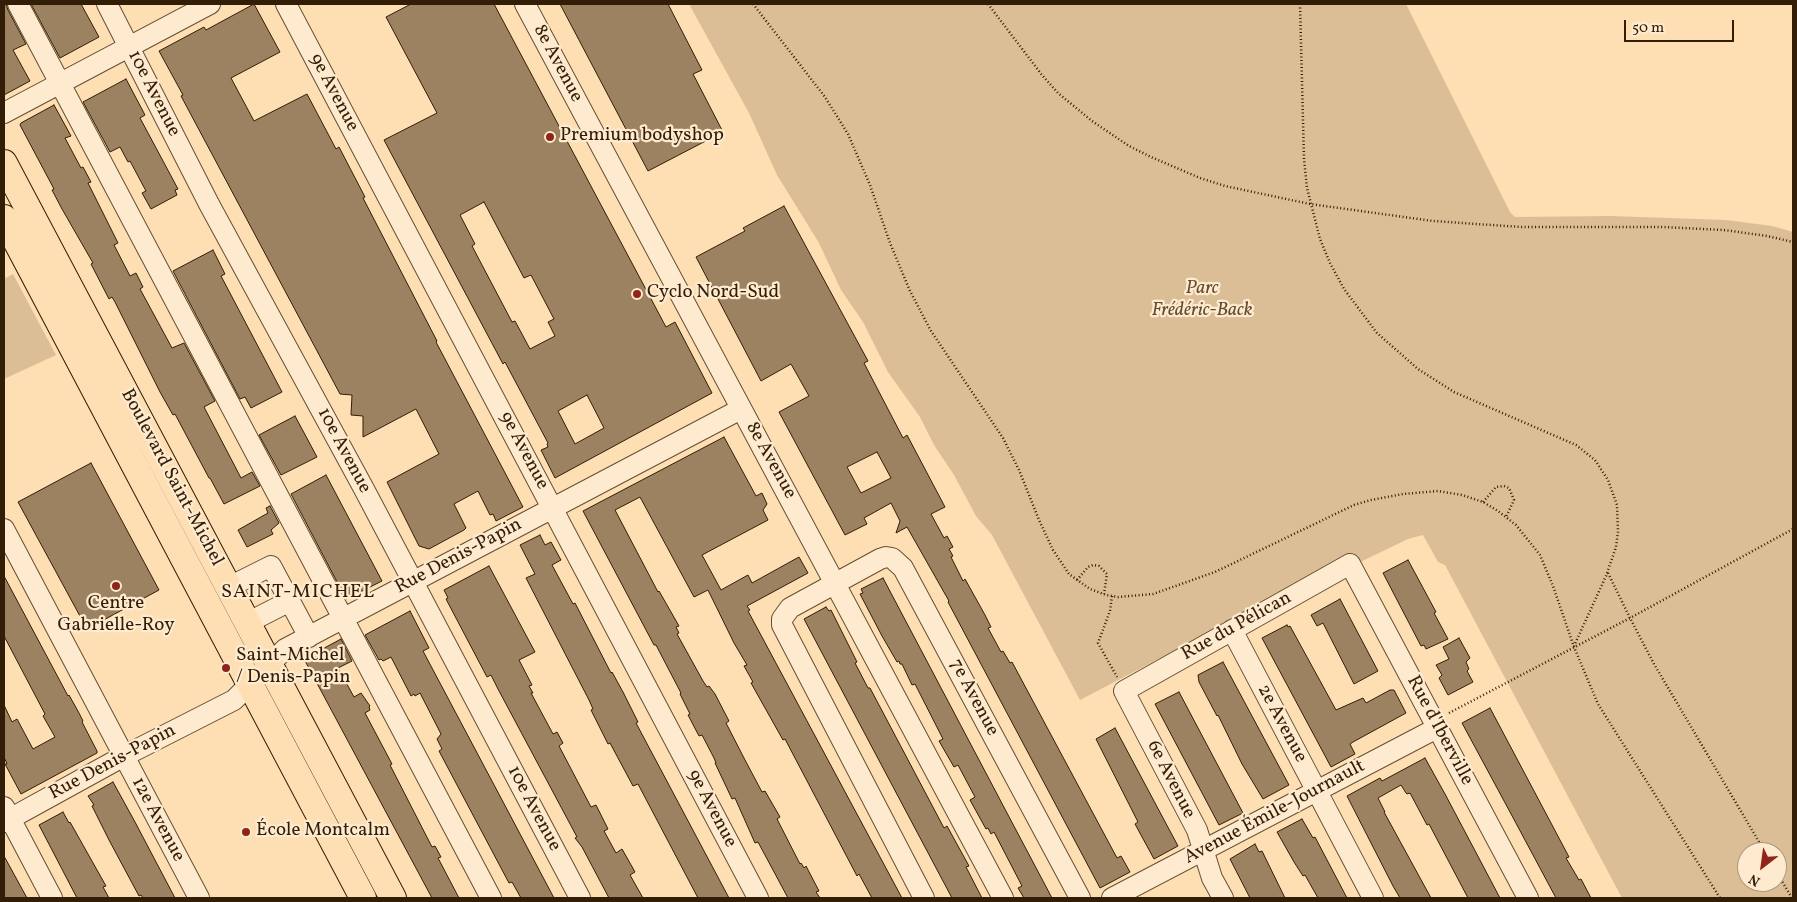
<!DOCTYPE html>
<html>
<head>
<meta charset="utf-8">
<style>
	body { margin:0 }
	#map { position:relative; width:1797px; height:902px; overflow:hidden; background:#fedfb4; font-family:Vollkorn,serif }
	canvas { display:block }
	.frame { position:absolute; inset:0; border:5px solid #321d06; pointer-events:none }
	.north { position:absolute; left:1737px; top:842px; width:50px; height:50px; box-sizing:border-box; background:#feeace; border:1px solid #ac987e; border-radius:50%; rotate:210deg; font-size:14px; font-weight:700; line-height:20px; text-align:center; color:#321d06 }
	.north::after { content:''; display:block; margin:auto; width:18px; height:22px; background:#8f2418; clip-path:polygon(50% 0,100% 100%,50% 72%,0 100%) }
	.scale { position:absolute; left:1624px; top:20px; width:110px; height:22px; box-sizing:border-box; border:2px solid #321d06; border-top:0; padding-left:6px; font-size:15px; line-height:18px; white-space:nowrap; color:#321d06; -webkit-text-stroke:4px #feeace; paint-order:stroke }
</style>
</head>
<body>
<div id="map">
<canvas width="1797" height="902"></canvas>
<div class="frame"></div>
<div class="north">N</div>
<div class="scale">50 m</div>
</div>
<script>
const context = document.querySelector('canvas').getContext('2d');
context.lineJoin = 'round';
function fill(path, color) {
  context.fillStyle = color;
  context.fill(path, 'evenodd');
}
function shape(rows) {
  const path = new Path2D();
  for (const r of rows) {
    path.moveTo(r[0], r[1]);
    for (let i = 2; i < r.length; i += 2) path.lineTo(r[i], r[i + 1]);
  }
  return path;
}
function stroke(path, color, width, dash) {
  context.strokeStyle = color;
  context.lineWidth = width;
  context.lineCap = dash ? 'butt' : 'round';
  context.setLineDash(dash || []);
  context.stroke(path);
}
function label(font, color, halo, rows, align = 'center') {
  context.font = font + ' Vollkorn,serif';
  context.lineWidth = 4.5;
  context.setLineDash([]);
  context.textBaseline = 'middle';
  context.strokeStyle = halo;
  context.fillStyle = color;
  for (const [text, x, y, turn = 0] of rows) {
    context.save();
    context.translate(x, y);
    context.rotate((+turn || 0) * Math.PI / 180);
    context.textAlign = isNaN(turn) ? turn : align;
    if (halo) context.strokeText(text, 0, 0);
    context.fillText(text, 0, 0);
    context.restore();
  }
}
fill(shape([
	[689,4,1406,4,1510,212,1515,217,1611,216,1726,220,1772,226,1793,232,1793,898,1622,898,1445,565,1438,562,1423,535,1408,539,1325,579,1216,639,1187,644,1080,700,992,535,976,516,954,475,934,445,920,417,888,372,863,322,841,290,819,243,777,175,749,113],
	[1747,852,1777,852,1777,882,1747,882],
	[13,274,56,355,4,379,4,279]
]), '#dbbe96');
const building = shape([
	[4,4,6,4,8,10,26,44,13,50,30,81,4,95,4,4],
	[31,4,81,4,99,37,60,58,31,4],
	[254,4,280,52,231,78,254,121,307,94,336,149,339,147,365,197,363,198,437,341,436,342,523,507,496,521,493,514,490,515,478,491,454,504,466,528,464,530,429,549,419,546,387,482,439,454,416,409,363,437,363,416,351,415,352,395,340,394,181,96,183,95,159,51,204,27,206,30,254,4],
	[411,4,494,4,666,327,675,322,712,393,555,478,541,450,548,447,547,444,548,443,505,362,503,364,384,140,437,113,386,17,411,4],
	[484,202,524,278,531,275,554,319,548,322,555,336,530,349,515,321,512,322,472,246,475,244,460,215,484,202],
	[587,395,604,428,575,444,558,411,587,395],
	[560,4,668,4,702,70,693,74,723,132,648,171,560,4],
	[126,79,145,115,140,118,178,189,175,190,177,195,151,209,142,193,146,191,130,161,128,162,120,147,110,152,83,102,126,79],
	[54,105,71,136,65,138,81,168,83,167,91,182,88,183,118,243,114,245,130,276,136,273,143,287,140,289,172,348,184,343,215,401,204,407,241,478,252,472,260,486,224,504,210,478,209,478,175,414,173,415,160,392,115,302,112,297,109,299,91,264,93,263,62,209,52,190,54,189,20,125,21,123,54,105],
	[784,206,868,361,864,363,903,438,907,435,945,507,931,514,944,538,947,536,953,547,949,549,953,556,951,557,963,581,965,579,985,615,991,627,988,628,1001,652,1003,651,1010,663,1012,662,1117,858,1121,856,1130,872,1100,888,948,602,949,601,907,527,896,533,900,521,891,503,864,518,867,524,845,535,779,412,809,396,791,364,761,381,696,257,745,231,743,228,784,206],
	[877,452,891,478,861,493,847,467,877,452],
	[213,250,225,274,221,276,282,392,251,408,245,397,240,399,173,271,213,250],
	[295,416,317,457,281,475,259,435,295,416],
	[724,437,756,496,762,493,767,504,763,510,768,520,702,555,721,590,748,575,752,583,799,557,808,573,747,606,750,610,748,611,902,898,872,898,859,874,857,876,785,739,783,740,751,683,753,682,744,666,747,665,734,643,708,590,694,597,640,497,615,510,658,592,659,591,679,626,676,627,679,633,677,634,703,681,707,687,709,686,715,694,729,721,726,723,745,760,762,792,765,791,780,817,777,819,800,864,801,863,804,868,806,866,819,891,816,892,820,898,788,898,758,842,755,843,735,798,732,799,715,763,716,763,714,758,702,735,699,736,688,715,690,714,680,694,681,693,656,645,654,645,583,511,724,437],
	[91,463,159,590,87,629,18,502,91,463],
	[326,475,382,581,346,599,291,494,326,475],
	[270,506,279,523,271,530,273,534,247,547,238,530,268,513,266,508,270,506],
	[540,535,545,545,551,542,561,560,552,565,573,604,575,603,611,673,612,672,623,692,638,722,636,723,729,898,698,898,638,784,633,786,610,743,608,744,591,710,593,709,589,700,526,578,535,574,520,545,540,535],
	[1408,560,1436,612,1434,613,1448,639,1426,649,1424,645,1421,646,1383,573,1408,560],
	[489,566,535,652,519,660,532,685,529,686,533,693,531,693,553,734,557,732,563,743,559,746,591,807,596,805,608,829,604,831,616,853,622,849,635,872,630,875,643,898,609,898,582,847,575,838,577,837,498,689,491,675,487,677,446,599,448,598,444,590,489,566],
	[4,576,68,696,69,695,79,713,83,721,82,722,97,751,97,753,21,794,5,764,7,764,4,757,4,705,12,722,17,719,33,749,55,737,43,716,45,714,4,636,4,576],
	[883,578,1016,830,1052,898,1024,898,1018,888,1022,886,994,832,991,834,988,828,986,829,970,800,975,797,958,765,954,767,939,741,943,739,915,684,912,685,902,664,900,664,899,661,897,662,882,636,860,594,863,593,861,589,883,578],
	[1340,599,1378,671,1354,684,1323,623,1317,626,1311,615,1340,599],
	[826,607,829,611,831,610,857,662,855,663,868,688,870,688,944,828,947,826,969,866,966,867,982,898,952,898,804,619,826,607],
	[410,611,429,648,423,651,554,898,521,898,512,882,509,883,439,751,442,749,437,739,441,734,420,693,415,696,414,694,411,696,391,657,383,661,381,659,379,660,365,635,410,611],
	[1287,625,1288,627,1290,626,1336,710,1363,698,1366,703,1390,690,1394,690,1406,713,1353,742,1350,744,1355,754,1331,767,1262,638,1287,625],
	[1459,638,1470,658,1466,662,1469,669,1467,671,1473,682,1448,695,1439,678,1442,675,1436,665,1449,659,1443,647,1459,638],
	[341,639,352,661,338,668,354,697,361,693,370,706,369,707,370,710,365,713,392,764,390,765,432,847,435,846,441,857,438,858,459,898,432,898,304,659,341,639],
	[1223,662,1289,785,1263,799,1242,764,1218,715,1217,716,1199,682,1198,675,1223,662],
	[1179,692,1243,813,1219,825,1155,704,1179,692],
	[1490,708,1569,857,1566,858,1579,880,1581,879,1591,898,1556,898,1510,812,1462,723,1490,708],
	[1115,728,1178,846,1154,859,1135,824,1138,822,1096,739,1115,728],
	[1425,758,1445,794,1500,898,1468,898,1429,824,1427,825,1410,793,1407,794,1406,793,1401,785,1378,798,1385,812,1384,812,1431,898,1400,898,1393,886,1347,796,1380,778,1382,781,1425,758],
	[113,782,135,822,175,898,143,898,141,895,139,896,109,840,92,806,94,805,88,796,113,782],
	[63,812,69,823,70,822,106,886,103,887,109,898,77,898,39,825,63,812],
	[1302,819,1313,838,1315,837,1347,898,1318,898,1305,875,1303,876,1294,862,1277,832,1302,819],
	[1255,844,1259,852,1262,851,1285,898,1250,898,1230,859,1255,844],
	[4,856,27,898,4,898,4,856]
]);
fill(building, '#9c8260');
stroke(building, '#321d06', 1);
const minor = shape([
	[18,4,491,898],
	[107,4,209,204,364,489,580,898],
	[286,4,758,898],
	[525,4,1003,898],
	[4,113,210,4],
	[4,529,199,898],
	[229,587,271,566,309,637],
	[247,623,290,601],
	[1232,630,1373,898],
	[4,807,52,898],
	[4,822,124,756,234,700,285,649,741,409],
	[924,898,782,625,782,619,790,608,880,559,886,557,892,558,903,568,1080,898],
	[1112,898,1437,728],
	[1223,898,1212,878,1197,830,1124,691,1350,564,1528,898]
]);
const major = shape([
	[4,163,393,898],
	[4,218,363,898]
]);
stroke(minor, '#654e32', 22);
stroke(major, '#321d06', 28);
stroke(shape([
	[753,4,825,97,848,134,870,185,890,243,910,291,931,331,1003,438,1019,470,1039,520,1053,550,1069,574,1090,589,1106,595,1118,597,1153,594,1215,572,1354,505,1371,500,1403,494,1438,491,1462,495,1483,502,1498,511,1516,525,1540,555,1553,586,1574,647,1598,704,1720,898],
	[988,4,1042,75,1058,93,1092,121,1129,146,1151,157,1200,178,1225,186,1310,204,1433,221,1521,227,1663,227,1724,230,1767,236,1793,242],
	[1300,4,1304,159,1307,188,1320,239,1330,263,1344,289,1377,333,1418,369,1454,392,1576,445,1595,460,1608,480,1617,505,1618,532,1616,547,1606,576,1574,646],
	[1483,502,1496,487,1504,486,1509,488,1514,500,1506,517],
	[1608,573,1630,618,1793,529],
	[1077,580,1088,567,1093,565,1099,566,1107,574,1104,594],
	[1112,596,1110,611,1098,643,1117,677],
	[1449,713,1630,618,1654,664,1765,852],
	[1777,873,1792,898]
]), '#321d06', 2.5, [1, 2.5]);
stroke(minor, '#feeace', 20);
stroke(major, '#fedfb4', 26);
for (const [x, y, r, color] of [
	[550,137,5,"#8f2418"],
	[637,294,5,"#8f2418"],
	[116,586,5,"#8f2418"],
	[226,668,5,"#8f2418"],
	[246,832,5,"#8f2418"]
]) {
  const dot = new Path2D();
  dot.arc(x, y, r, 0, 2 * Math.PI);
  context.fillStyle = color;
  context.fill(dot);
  stroke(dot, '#feeace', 2);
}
label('19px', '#321d06', '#feeace', [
	["8e Avenue",557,64,62],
	["9e Avenue",333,93,62],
	["10e Avenue",153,94,63],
	["10e Avenue",343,451,62],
	["9e Avenue",523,451,62],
	["8e Avenue",770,461,61],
	["Boulevard Saint-Michel",171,478,62],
	["Rue Denis-Papin",459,557,-28],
	["Rue du Pélican",1237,627,-29],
	["7e Avenue",973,698,62],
	["2e Avenue",1281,724,62],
	["Rue d'Iberville",1439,731,62],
	["Rue Denis-Papin",113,763,-28],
	["6e Avenue",1170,780,63],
	["10e Avenue",533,809,62],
	["9e Avenue",711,809,62],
	["Avenue Émile-Journault",1275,813,-28],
	["12e Avenue",157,820,62]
]);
label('19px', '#321d06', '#feeace', [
	["Premium bodyshop",560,137],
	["Cyclo Nord-Sud",647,294],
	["Centre",116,605,"center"],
	["Gabrielle-Roy",116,627,"center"],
	["Saint-Michel",236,657],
	["/ Denis-Papin",236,679],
	["École Montcalm",256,832]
], 'left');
label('italic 19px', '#654d31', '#feeace', [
	["Parc",1202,290],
	["Frédéric-Back",1202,312]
]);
context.letterSpacing = '1px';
label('20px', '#321d06', '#feeace', [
	["SAINT-MICHEL",298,593]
]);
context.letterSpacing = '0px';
</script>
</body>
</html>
